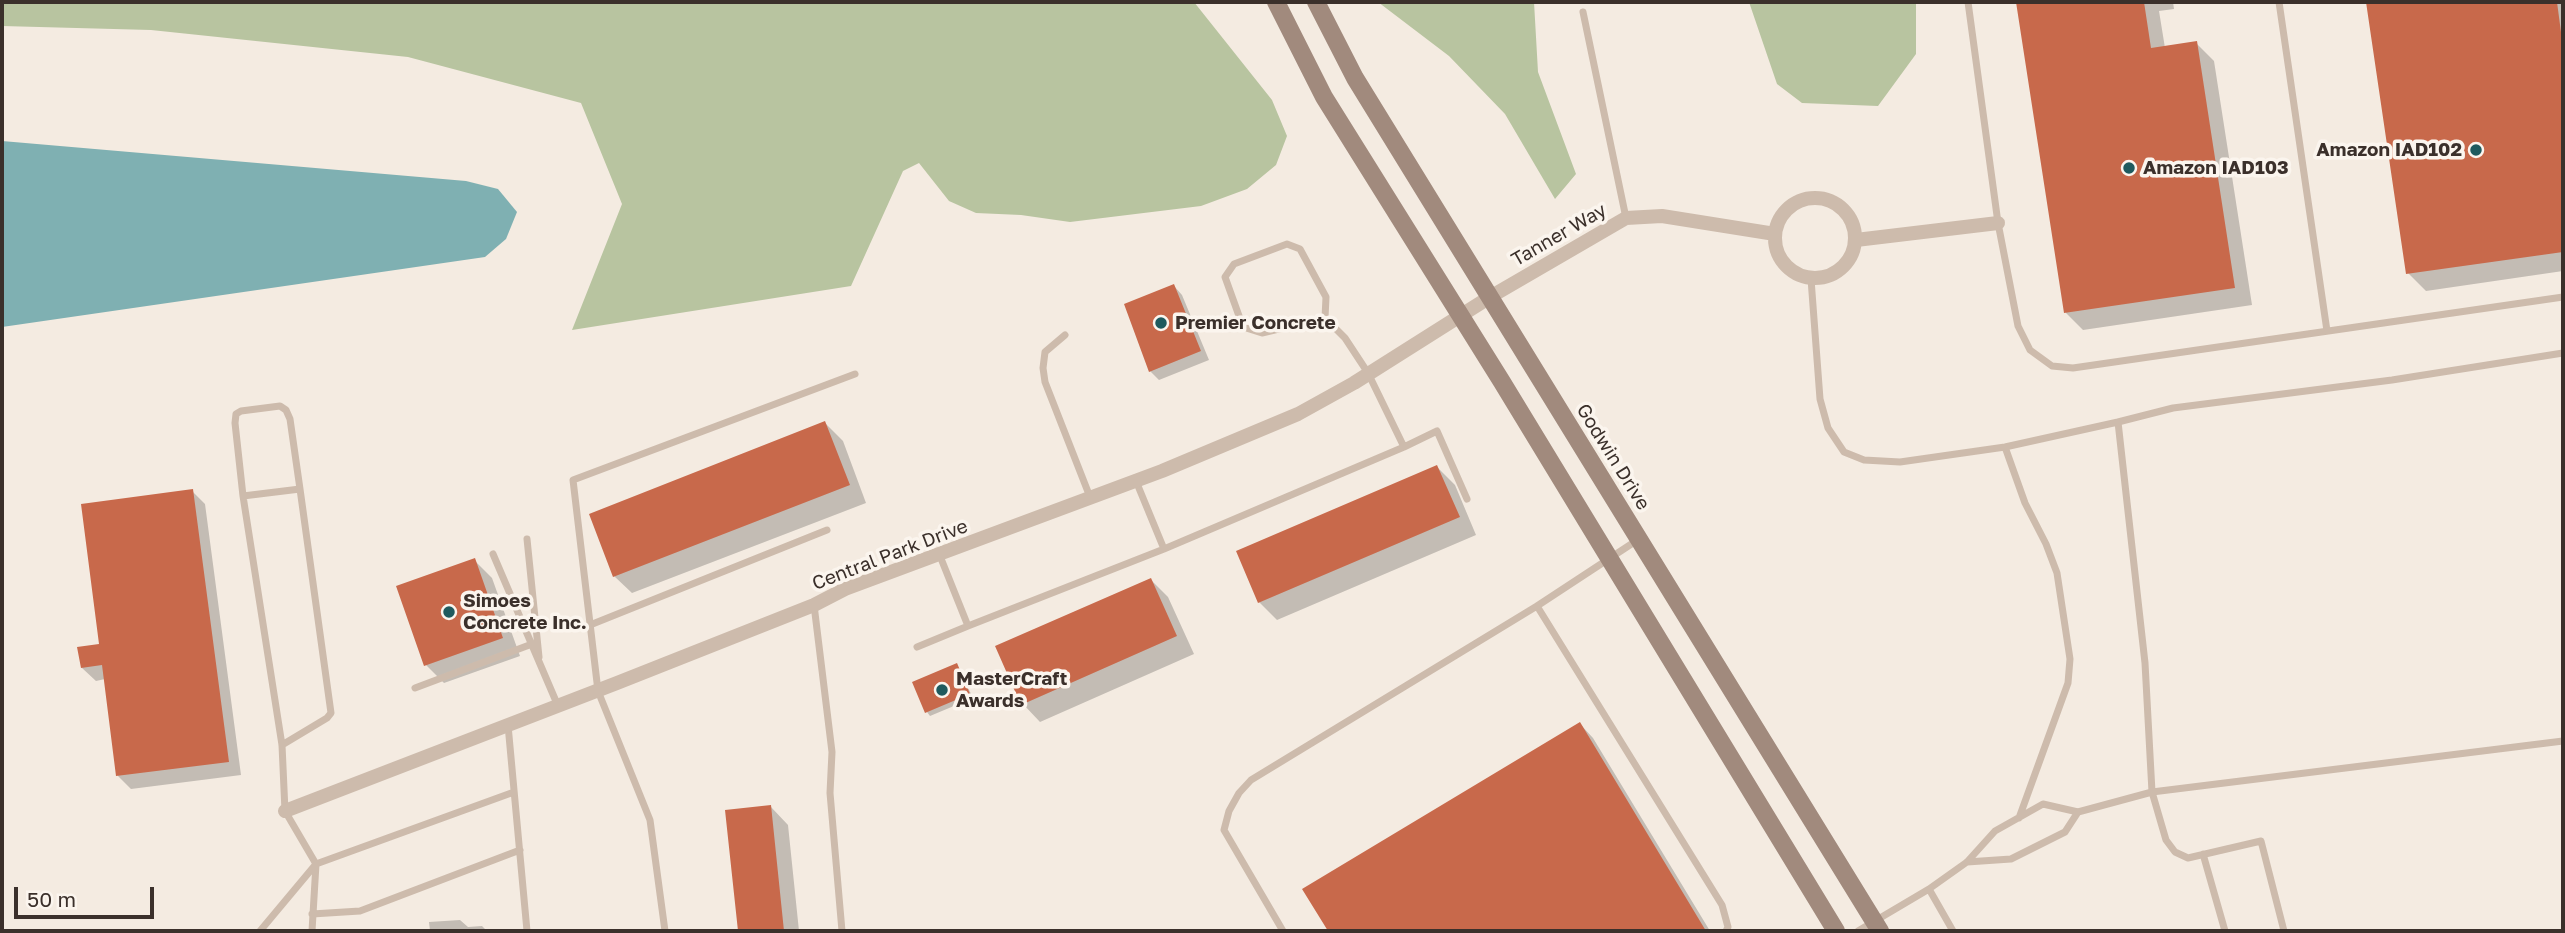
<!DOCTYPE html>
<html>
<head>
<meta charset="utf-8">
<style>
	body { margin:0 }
	#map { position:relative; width:2565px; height:933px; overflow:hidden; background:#f4ebe1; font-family:"Golos Text",sans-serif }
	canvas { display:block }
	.frame { position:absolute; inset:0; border:4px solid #3b302b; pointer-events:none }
	.scale { position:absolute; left:14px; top:887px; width:140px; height:32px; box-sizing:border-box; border:4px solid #3b302b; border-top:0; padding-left:9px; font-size:21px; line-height:24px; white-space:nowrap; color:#3b302b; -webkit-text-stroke:5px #fbf5ee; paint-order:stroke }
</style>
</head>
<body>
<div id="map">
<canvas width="2565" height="933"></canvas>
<div class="frame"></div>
<div class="scale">50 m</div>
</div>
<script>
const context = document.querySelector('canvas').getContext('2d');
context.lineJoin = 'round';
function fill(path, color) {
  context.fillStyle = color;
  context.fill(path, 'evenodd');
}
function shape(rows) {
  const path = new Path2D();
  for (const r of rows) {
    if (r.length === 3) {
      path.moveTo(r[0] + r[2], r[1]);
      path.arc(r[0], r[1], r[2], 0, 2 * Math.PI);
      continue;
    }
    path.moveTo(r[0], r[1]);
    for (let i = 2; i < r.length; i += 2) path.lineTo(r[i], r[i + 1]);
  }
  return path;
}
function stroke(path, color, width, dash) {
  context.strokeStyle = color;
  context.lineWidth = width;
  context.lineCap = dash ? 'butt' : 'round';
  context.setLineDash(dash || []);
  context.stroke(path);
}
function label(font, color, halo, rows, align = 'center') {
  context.font = font + ' "Golos Text",sans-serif';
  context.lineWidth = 7;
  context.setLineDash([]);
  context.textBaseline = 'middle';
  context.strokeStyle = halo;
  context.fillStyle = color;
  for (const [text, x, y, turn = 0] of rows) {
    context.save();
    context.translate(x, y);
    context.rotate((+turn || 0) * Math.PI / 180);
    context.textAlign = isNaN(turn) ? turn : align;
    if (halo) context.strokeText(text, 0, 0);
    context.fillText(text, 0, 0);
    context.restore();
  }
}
fill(shape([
	[2,2,1194,2,1272,100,1287,136,1276,165,1247,189,1201,206,1070,222,1021,215,976,213,949,201,919,163,903,171,851,286,572,330,622,204,581,103,408,57,151,30,2,26],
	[1378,2,1534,2,1538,72,1576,174,1555,199,1505,114,1449,56],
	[1749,2,1916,2,1916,54,1878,106,1802,103,1777,84]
]), '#b8c4a0');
fill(shape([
	[2,141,466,181,498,189,517,212,506,239,485,257,2,327]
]), '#7fb0b2');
fill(shape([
	[2018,2,2173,2,2174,9,2159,11,2165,48,2196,43,2214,61,2252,305,2083,330,2066,313],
	[2368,2,2563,2,2563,271,2426,291,2408,273],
	[1174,286,1182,295,1209,360,1159,380,1150,371],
	[825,423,843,441,866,503,632,593,614,576],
	[1437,467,1455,485,1476,535,1277,620,1259,602],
	[192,491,205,504,241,775,131,789,118,776,105,679,96,681,82,668,101,645],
	[474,560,492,578,520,656,444,683,426,665],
	[1151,580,1168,597,1194,654,1040,722,1023,704],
	[957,665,973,698,930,716,927,712],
	[1580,724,1593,738,1710,931,1330,931,1305,889],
	[771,807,788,825,799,931,739,931,727,811],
	[460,920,468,927,482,926,487,931,422,931,430,931,429,922]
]), '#0003');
fill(shape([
	[2016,2,2144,2,2151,48,2197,41,2235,288,2064,313],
	[2366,2,2557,2,2563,47,2563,252,2406,274],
	[1174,284,1201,351,1149,372,1124,304],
	[825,421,850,485,613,577,589,514],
	[1437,465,1460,517,1258,603,1236,551],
	[193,489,229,762,116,776,102,665,81,668,77,647,99,644,81,504],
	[475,558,503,638,424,666,396,586],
	[1151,578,1177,636,1021,705,995,646],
	[957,663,970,694,925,713,912,682],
	[1580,722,1706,931,1328,931,1302,889],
	[771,805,784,931,738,931,725,810]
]), '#c8694b');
stroke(shape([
	[1968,2,1998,223,2018,326,2030,350,2052,366,2073,368,2563,297],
	[2279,2,2327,331],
	[1583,12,1626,218],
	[1811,279,1820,399,1828,428,1844,452,1864,460,1900,462,2005,447,2118,422,2145,663,2152,792,2078,812],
	[1065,335,1045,352,1043,368,1045,382,1090,497],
	[2118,422,2173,408,2392,380,2563,353],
	[1404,447,1437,431,1467,499],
	[2005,447,2025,503,2046,544,2057,573,2070,659,2068,683,2019,818],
	[1136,481,1164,549],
	[243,496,235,423,236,414,241,411,280,406,286,410,290,419,300,489],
	[527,539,539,657],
	[493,554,558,706],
	[940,556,968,626,1164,549,1404,447,1368,373,1345,338,1325,318,1326,297,1300,249,1287,244,1234,264,1225,277,1243,327,1262,333,1325,318],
	[814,605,832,752,830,793,842,931],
	[1537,606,1639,539],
	[590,625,827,530],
	[917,647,968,626],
	[415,688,532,644],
	[508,725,527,931],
	[2203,854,2225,931],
	[1929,889,1967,862,1995,831,2043,804,2078,812,2065,832,2011,859,1967,862],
	[312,914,360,911,520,850],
	[260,931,316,864,285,811,282,745,243,496,300,489,331,713,327,718,282,745],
	[312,931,316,864,514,792],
	[665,931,650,820,598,691,573,480,855,374],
	[1283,931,1224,830,1229,811,1239,793,1251,780,1537,606,1722,905,1728,927,1726,931],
	[1858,931,1929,889,1953,931],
	[2284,931,2261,841,2188,858,2175,852,2166,840,2152,792,2563,741]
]), '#cdbbac', 7);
stroke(shape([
	[1815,238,40],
	[1856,240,1998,223],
	[285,811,617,683,814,605,845,589,1162,471,1298,414,1354,383,1490,297,1626,218,1662,216,1775,234]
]), '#cdbbac', 14);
stroke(shape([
	[1276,2,1324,97,1502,382,1836,931],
	[1316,2,1355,78,1880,931]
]), '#a18a7d', 18);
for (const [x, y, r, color] of [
	[2476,150,7,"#1f5a5e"],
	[2129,168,7,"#1f5a5e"],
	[1161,323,7,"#1f5a5e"],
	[449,612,7,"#1f5a5e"],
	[942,690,7,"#1f5a5e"]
]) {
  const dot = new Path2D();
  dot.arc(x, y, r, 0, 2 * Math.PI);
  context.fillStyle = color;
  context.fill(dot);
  stroke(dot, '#fbf5ee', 2.5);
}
label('bold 19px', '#3b302b', '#fbf5ee', [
	["Amazon IAD102",2462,150,"right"],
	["Amazon IAD103",2143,168],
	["Premier Concrete",1175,323],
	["Simoes",463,601],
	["Concrete Inc.",463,623],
	["MasterCraft",956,679],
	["Awards",956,701]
], 'left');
label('19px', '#3b302b', '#fbf5ee', [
	["Tanner Way",1559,235,-30],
	["Godwin Drive",1613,457,58],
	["Central Park Drive",890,555,-21]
]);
</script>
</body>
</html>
